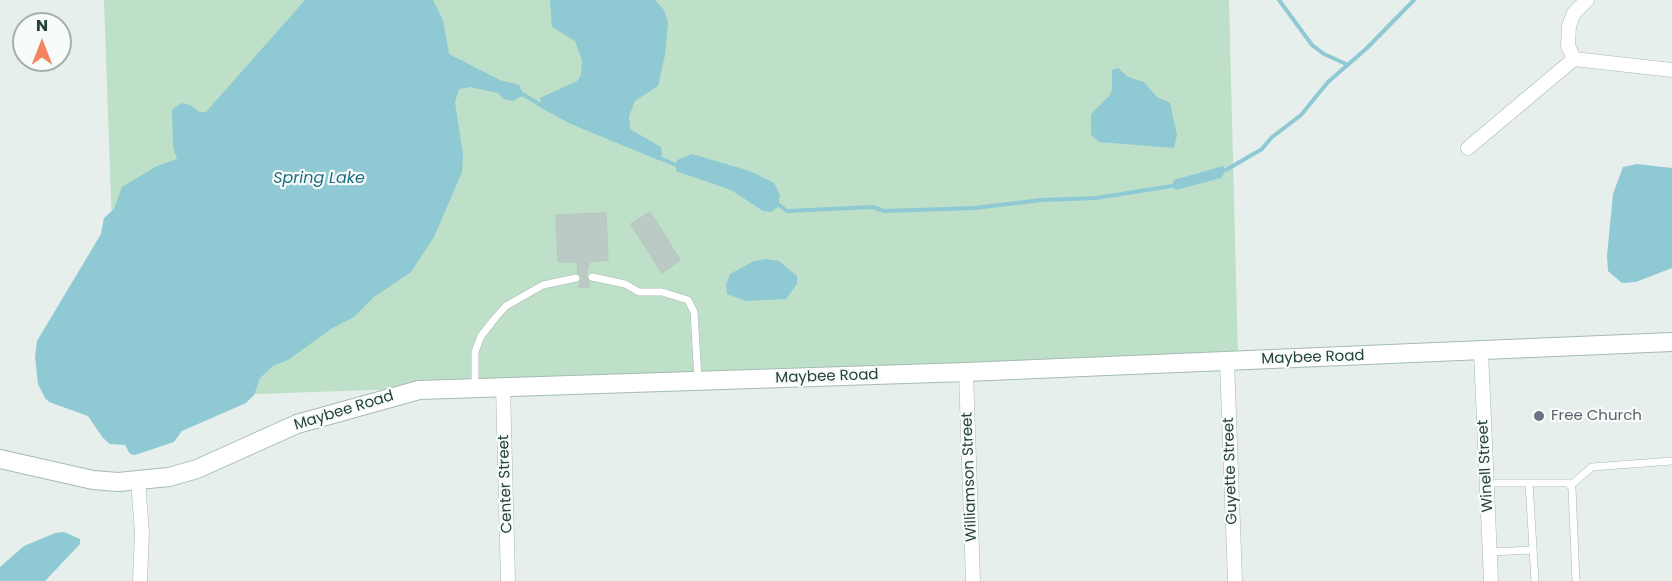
<!DOCTYPE html>
<html>
<head>
<meta charset="utf-8">
<style>
	body { margin:0 }
	#map { position:relative; width:1672px; height:581px; overflow:hidden; background:#e6efeb; font-family:Poppins,sans-serif }
	canvas { display:block }
	.north { position:absolute; left:12px; top:12px; width:60px; height:60px; box-sizing:border-box; background:#f7fbf9; border:2px solid #a3b1ad; border-radius:50%; rotate:0deg; font-size:16px; font-weight:700; line-height:24px; text-align:center; color:#24423a }
	.north::after { content:''; display:block; margin:auto; width:21px; height:27px; background:#f4845f; clip-path:polygon(50% 0,100% 100%,50% 72%,0 100%) }
</style>
</head>
<body>
<div id="map">
<canvas width="1672" height="581"></canvas>
<div class="north">N</div>
</div>
<script>
const context = document.querySelector('canvas').getContext('2d');
context.lineJoin = 'round';
function fill(path, color) {
  context.fillStyle = color;
  context.fill(path, 'evenodd');
}
function shape(rows) {
  const path = new Path2D();
  for (const r of rows) {
    path.moveTo(r[0], r[1]);
    for (let i = 2; i < r.length; i += 2) path.lineTo(r[i], r[i + 1]);
  }
  return path;
}
function stroke(path, color, width, dash) {
  context.strokeStyle = color;
  context.lineWidth = width;
  context.lineCap = dash ? 'butt' : 'round';
  context.setLineDash(dash || []);
  context.stroke(path);
}
function label(font, color, halo, rows, align = 'center') {
  context.font = font + ' Poppins,sans-serif';
  context.lineWidth = 4.5;
  context.setLineDash([]);
  context.textBaseline = 'middle';
  context.strokeStyle = halo;
  context.fillStyle = color;
  for (const [text, x, y, turn = 0] of rows) {
    context.save();
    context.translate(x, y);
    context.rotate((+turn || 0) * Math.PI / 180);
    context.textAlign = isNaN(turn) ? turn : align;
    if (halo) context.strokeText(text, 0, 0);
    context.fillText(text, 0, 0);
    context.restore();
  }
}
fill(shape([
	[104,0,1229,0,1238,359,118,399]
]), '#bfe0c8');
fill(shape([
	[305,0,433,0,443,20,449,54,500,80,519,85,524,95,513,101,504,99,498,93,470,87,459,89,455,102,463,154,462,172,434,237,411,272,374,297,354,317,331,329,288,360,273,366,260,378,254,395,246,403,182,431,174,442,135,455,130,454,125,445,110,444,103,438,88,416,49,402,45,398,38,384,35,357,37,341,101,234,104,218,114,209,122,187,157,166,177,159,173,147,172,110,181,103,190,105,199,112,206,112],
	[550,0,655,0,664,10,668,23,665,55,658,86,635,101,629,116,630,129,661,147,662,155,658,160,571,124,543,109,540,98,577,81,581,75,582,60,575,41,552,27],
	[1118,68,1128,77,1144,82,1157,97,1170,103,1177,135,1174,148,1099,142,1091,135,1091,114,1109,96,1112,90,1112,70],
	[692,154,750,171,774,183,780,195,778,207,771,212,763,211,731,190,676,171,677,160],
	[1637,164,1672,168,1672,268,1636,282,1622,283,1608,271,1607,256,1613,194,1623,167],
	[1223,166,1226,170,1221,178,1176,190,1172,186,1174,180],
	[766,259,779,261,797,276,797,284,786,299,746,301,727,294,726,285,730,274,754,261],
	[64,532,80,539,80,544,45,581,0,581,0,567,24,546,55,533]
]), '#8ec9d4');
stroke(shape([
	[1279,0,1312,45,1324,54,1346,64],
	[524,95,544,107],
	[657,157,681,167],
	[1226,170,1262,149,1271,138,1301,115,1328,82,1367,48,1414,0],
	[775,202,787,211,873,207,884,211,974,208,1042,200,1096,198,1172,186]
]), '#8ec9d4', 4);
const building = shape([
	[650,212,680,260,662,273,631,224,650,212],
	[606,213,608,260,589,262,586,276,590,287,579,287,582,277,578,273,577,262,558,262,556,215,606,213]
]);
fill(building, '#bbcac4');
stroke(building, '#b8c9c2', 1.5);
const service = shape([
	[592,277,625,284,639,292,662,292,688,300,694,312,698,379],
	[475,387,475,352,481,336,496,317,506,306,543,285,576,278],
	[1487,483,1529,483],
	[1571,485,1592,467,1672,461],
	[1490,552,1533,550],
	[1535,581,1529,483,1568,483,1572,488,1576,581]
]);
const minor = shape([
	[1574,59,1568,46,1569,26,1574,13,1587,0],
	[1468,148,1574,59,1672,70],
	[1481,352,1491,581],
	[1227,362,1235,581],
	[966,372,973,581],
	[503,387,508,581],
	[138,481,142,533,140,581]
]);
const secondary = shape([
	[0,459,93,480,118,482,169,477,197,469,297,424,419,390,966,372,1672,342]
]);
stroke(service, '#a8b8b2', 8);
stroke(minor, '#a8b8b2', 15);
stroke(secondary, '#a4bbb3', 20);
stroke(service, '#fff', 7);
stroke(minor, '#fff', 14);
stroke(secondary, '#fff', 18);
for (const [x, y, r, color] of [
	[1539,416,6,"#6b7280"]
]) {
  const dot = new Path2D();
  dot.arc(x, y, r, 0, 2 * Math.PI);
  context.fillStyle = color;
  context.fill(dot);
  stroke(dot, '#f7fbf9', 2);
}
label('15px', '#24423a', '#f7fbf9', [
	["Maybee Road",1313,358,-2],
	["Maybee Road",827,377,-2],
	["Maybee Road",344,411,-17],
	["Winell Street",1486,466,-93],
	["Guyette Street",1231,471,-92],
	["Williamson Street",970,477,-92],
	["Center Street",506,484,-92]
]);
label('15px', '#5b616d', '#f7fbf9', [
	["Free Church",1551,416]
], 'left');
label('italic 16px', '#1c6f80', '#f7fbf9', [
	["Spring Lake",319,179]
]);
</script>
</body>
</html>
